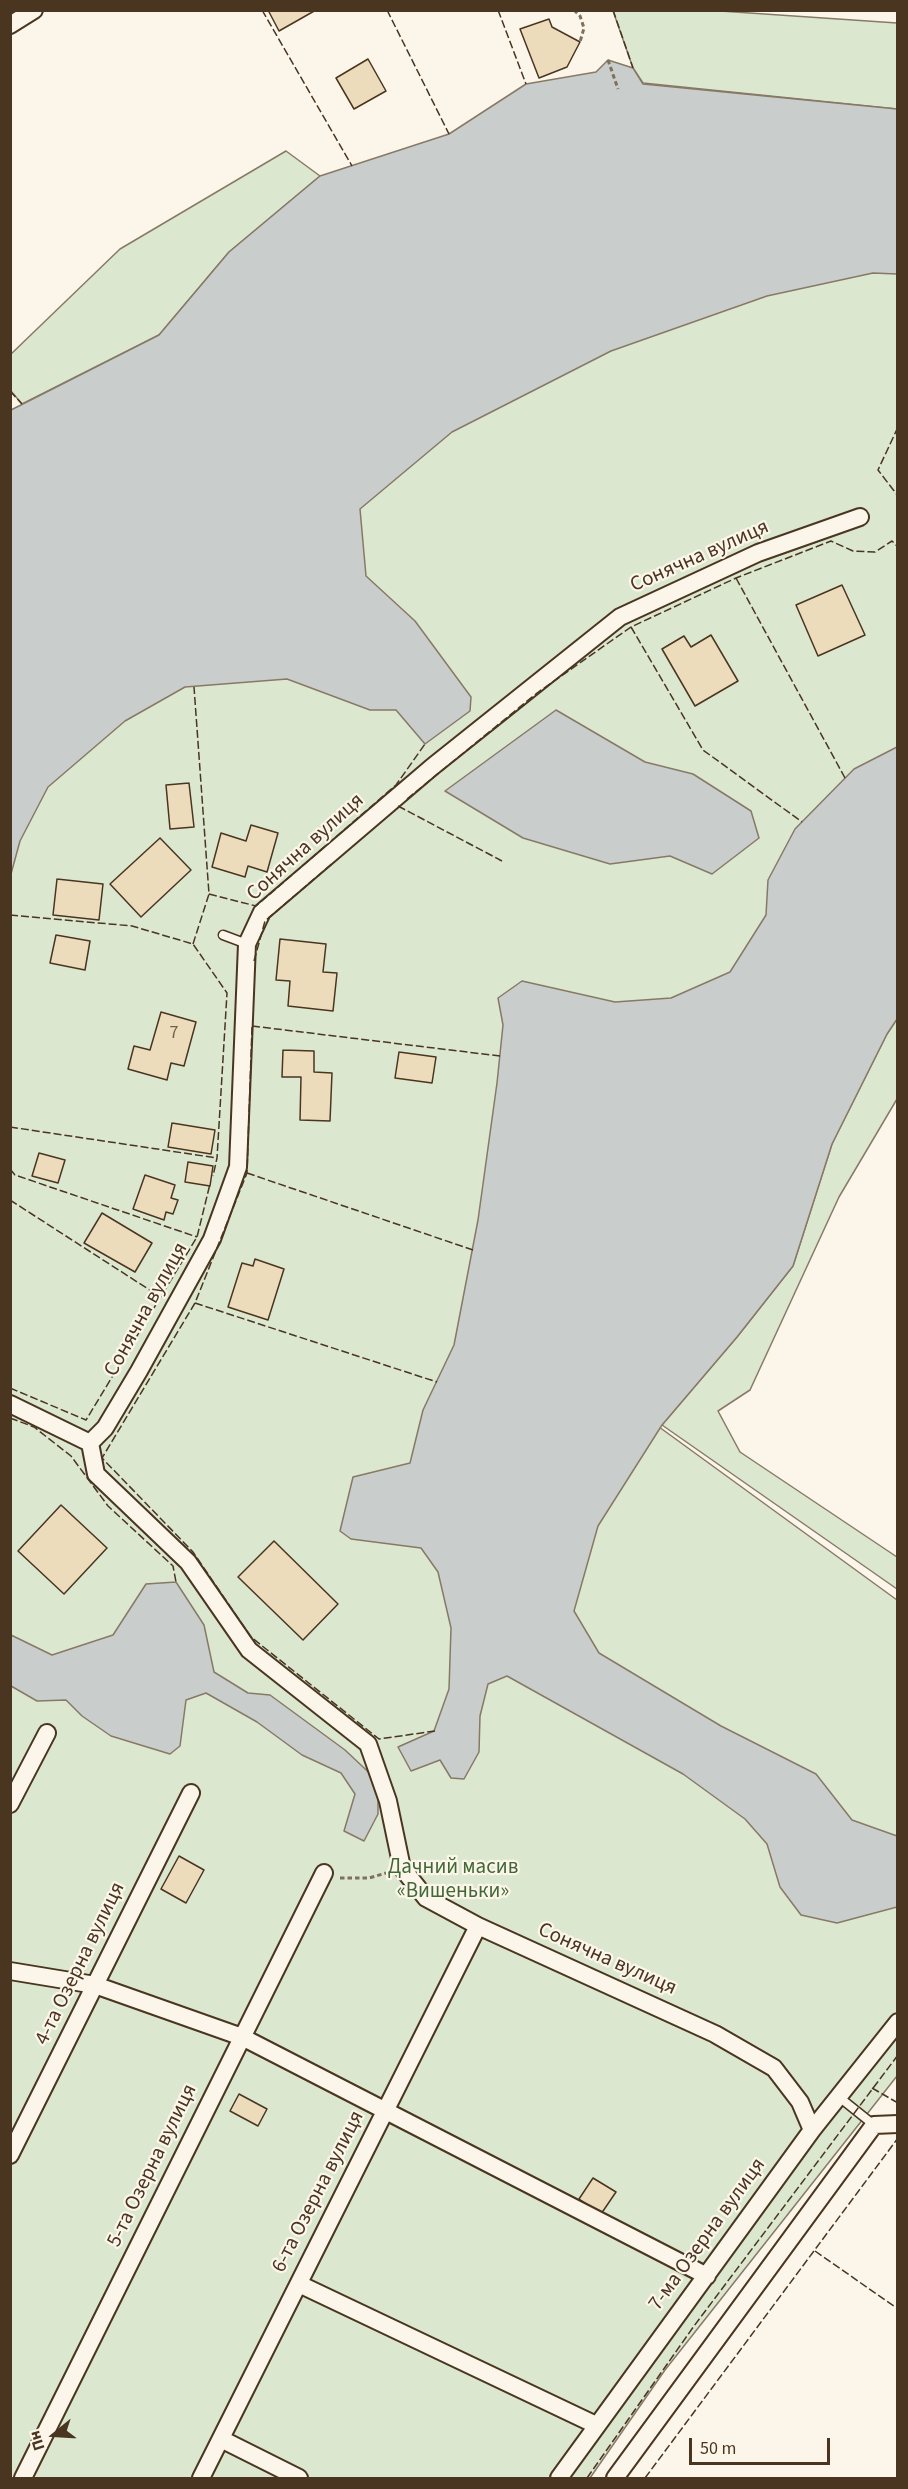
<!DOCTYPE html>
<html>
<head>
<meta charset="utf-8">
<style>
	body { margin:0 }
	#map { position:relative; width:908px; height:2489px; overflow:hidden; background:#fbf6e9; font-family:"Source Sans 3",sans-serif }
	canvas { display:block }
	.frame { position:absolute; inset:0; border:12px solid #4a3520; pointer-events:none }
	.north { position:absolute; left:24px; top:2405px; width:60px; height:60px; -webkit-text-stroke:4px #fbf6e9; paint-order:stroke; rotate:252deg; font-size:16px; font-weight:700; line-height:24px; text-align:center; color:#4a3520 }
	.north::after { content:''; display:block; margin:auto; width:21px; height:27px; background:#4a3520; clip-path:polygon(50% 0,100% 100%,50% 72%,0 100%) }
	.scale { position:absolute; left:689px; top:2438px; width:141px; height:27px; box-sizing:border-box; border:3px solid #4a3520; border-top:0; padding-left:8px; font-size:18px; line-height:21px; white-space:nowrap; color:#4a3520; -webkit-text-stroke:4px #fbf6e9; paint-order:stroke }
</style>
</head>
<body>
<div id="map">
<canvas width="908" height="2489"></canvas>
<div class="frame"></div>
<div class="north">Пн</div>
<div class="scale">50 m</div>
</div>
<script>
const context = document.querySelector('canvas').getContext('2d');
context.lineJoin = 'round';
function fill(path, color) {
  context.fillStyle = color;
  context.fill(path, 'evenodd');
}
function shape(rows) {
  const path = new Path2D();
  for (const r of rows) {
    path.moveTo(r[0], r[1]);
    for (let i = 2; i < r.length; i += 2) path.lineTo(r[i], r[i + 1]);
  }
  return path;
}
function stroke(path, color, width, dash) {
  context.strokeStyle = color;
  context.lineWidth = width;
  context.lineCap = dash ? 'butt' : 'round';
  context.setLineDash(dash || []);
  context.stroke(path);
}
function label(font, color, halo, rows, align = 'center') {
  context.font = font + ' "Source Sans 3",sans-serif';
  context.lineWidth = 4.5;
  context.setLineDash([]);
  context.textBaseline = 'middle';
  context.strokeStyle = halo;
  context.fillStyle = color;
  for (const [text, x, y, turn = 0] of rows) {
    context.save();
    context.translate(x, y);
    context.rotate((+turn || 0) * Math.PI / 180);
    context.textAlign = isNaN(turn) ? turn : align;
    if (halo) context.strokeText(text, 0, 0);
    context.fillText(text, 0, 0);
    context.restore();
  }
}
const green = shape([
	[613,11,720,11,897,23,897,109,643,83,633,68,613,11],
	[286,151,320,176,229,252,159,335,22,404,11,391,10,355,120,249,286,151],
	[897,245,897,1011,633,1408,897,1600,897,2076,665,2370,590,2478,11,2478,10,662,439,378,897,245],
	[897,1019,897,1099,839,1197,750,1390,718,1411,740,1452,897,1557,897,1589,662,1425,737,1337,793,1266,832,1144,887,1034,897,1019]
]);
fill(green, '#dce7d0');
stroke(green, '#887966', 1.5);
const water = shape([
	[608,60,633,68,643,84,897,109,897,274,873,273,767,296,611,351,452,432,360,509,366,576,415,621,471,697,470,711,425,744,396,710,370,710,287,679,185,687,125,721,48,787,20,841,11,874,11,410,159,335,229,252,320,176,449,134,526,84,596,72,608,60],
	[556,710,645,762,693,774,751,811,759,838,712,874,670,856,610,864,523,838,445,791,556,710],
	[897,747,897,1019,887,1034,832,1144,793,1266,737,1337,662,1425,598,1526,574,1611,599,1653,721,1726,816,1774,852,1820,897,1836,897,1907,837,1923,801,1915,780,1887,767,1844,745,1819,683,1774,507,1676,488,1684,480,1716,479,1752,464,1779,451,1778,440,1760,411,1771,398,1747,434,1731,449,1689,451,1628,438,1572,421,1548,351,1539,340,1531,353,1477,410,1463,423,1410,454,1345,478,1220,497,1083,503,1025,498,998,522,981,615,1002,671,998,730,972,766,915,768,880,795,829,854,769,897,747],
	[176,1582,204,1625,214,1672,248,1693,270,1695,345,1750,378,1781,378,1814,364,1841,344,1831,355,1794,341,1773,302,1755,257,1722,206,1693,186,1700,180,1746,170,1754,111,1736,82,1716,66,1700,37,1701,11,1686,11,1635,52,1655,113,1635,146,1584,176,1582]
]);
fill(water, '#c9cecd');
stroke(water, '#887966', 1.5);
const building = shape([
	[268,10,316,10,279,31,268,10],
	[549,19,552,27,580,42,567,67,539,78,520,29,549,19],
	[368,59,386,91,354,109,336,78,368,59],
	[842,585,865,635,818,656,796,605,842,585],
	[711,635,738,681,695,706,662,649,684,636,691,647,711,635],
	[189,783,194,827,170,829,166,785,189,783],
	[251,825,278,833,267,872,248,866,245,877,212,867,221,833,246,841,251,825],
	[160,838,191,870,141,917,110,884,160,838],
	[57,879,103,884,99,920,53,915,57,879],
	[56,935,90,941,85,970,50,963,56,935],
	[280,939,326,944,323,972,337,973,333,1011,288,1006,290,981,276,980,280,939],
	[161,1012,196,1022,184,1066,171,1063,167,1080,128,1069,134,1046,150,1050,161,1012],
	[283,1050,314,1051,314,1072,332,1073,330,1121,300,1120,301,1077,282,1077,283,1050],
	[399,1052,436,1057,432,1083,395,1078,399,1052],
	[172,1123,215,1130,211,1154,168,1147,172,1123],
	[39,1153,65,1160,58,1183,32,1176,39,1153],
	[188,1162,213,1166,210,1186,185,1182,188,1162],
	[145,1175,175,1185,171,1198,178,1200,173,1214,166,1212,164,1220,133,1209,145,1175],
	[102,1213,152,1243,135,1272,84,1243,102,1213],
	[255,1259,284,1269,268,1320,228,1307,242,1263,253,1266,255,1259],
	[61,1505,107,1548,64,1594,18,1551,61,1505],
	[274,1541,338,1604,303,1640,238,1577,274,1541],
	[179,1856,204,1870,186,1903,161,1889,179,1856],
	[239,2094,267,2109,258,2126,230,2111,239,2094],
	[593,2178,616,2192,601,2214,579,2199,593,2178]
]);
fill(building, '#ecdcbc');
stroke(building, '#4a3520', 1.5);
const service = shape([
	[223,935,247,944],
	[839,2097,874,2125]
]);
const minor = shape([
	[10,25,34,10],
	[10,1404,90,1443],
	[90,1443,105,1428,139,1371,212,1239,238,1167,247,944,262,912,432,767,620,617,758,553,860,517],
	[90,1443,96,1474,188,1562,249,1650,368,1744,388,1801,402,1868,426,1898,478,1926,715,2034,774,2068,800,2102,812,2130],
	[10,1804,47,1733],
	[10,1971,95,1985,242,2037,707,2276],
	[10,2155,191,1793],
	[299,2284,596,2425],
	[221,2439,299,2478],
	[23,2478,324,1873],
	[201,2478,478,1926],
	[559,2478,812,2130,898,2022],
	[615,2478,874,2125,898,2124]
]);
stroke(service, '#4a3520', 11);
stroke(minor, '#4a3520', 20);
stroke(shape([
	[574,10,580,16,584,28,580,42],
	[608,60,618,89],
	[340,1878,369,1878,386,1873]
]), '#7f6f5c', 3, [4.5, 3]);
stroke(service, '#fbf6e9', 8);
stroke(minor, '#fbf6e9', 16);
stroke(shape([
	[262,10,352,166],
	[387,10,449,134],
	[498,10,526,84],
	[613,10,633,68],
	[10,391,22,404],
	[898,427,878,470,898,496],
	[736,578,845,778],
	[631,627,703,750,802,822],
	[407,799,537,693,631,627,736,578,831,541,853,551,875,552,892,541,898,547],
	[398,806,502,861],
	[209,894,256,906,396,785,425,744],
	[10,915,132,926,193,944,227,993,217,1158,213,1176],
	[193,944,209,894,194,687],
	[254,961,265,921,334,862],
	[252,1026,500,1056],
	[252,1027,247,1173,195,1303,102,1458,193,1552,251,1637,379,1739,435,1731],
	[10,1127,217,1158],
	[10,1169,15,1175,197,1237],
	[247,1173,473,1250],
	[10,1200,159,1296],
	[195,1303,437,1382],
	[10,1388,86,1420,197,1237,210,1184],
	[10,1418,34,1427,71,1456,108,1506,173,1566,176,1582],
	[872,2088,898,2103],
	[815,2251,898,2309],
	[587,2478,694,2326,898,2055],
	[645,2478,898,2138]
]), '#4a3520', 1.5, [8, 3]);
label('18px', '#725f47', null, [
	["7",174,1034]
]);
label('21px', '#4a3520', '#fbf6e9', [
	["Сонячна вулиця",700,557,-24],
	["Сонячна вулиця",306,848,-42],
	["Сонячна вулиця",147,1310,-61],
	["Сонячна вулиця",607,1960,24],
	["4-та Озерна вулиця",81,1964,-64],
	["5-та Озерна вулиця",153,2166,-64],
	["6-та Озерна вулиця",319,2192,-63],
	["7-ма Озерна вулиця",708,2235,-54]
]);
label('21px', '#436837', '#fbf6e9', [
	["Дачний масив",453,1868],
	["«Вишеньки»",453,1892]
]);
</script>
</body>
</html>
